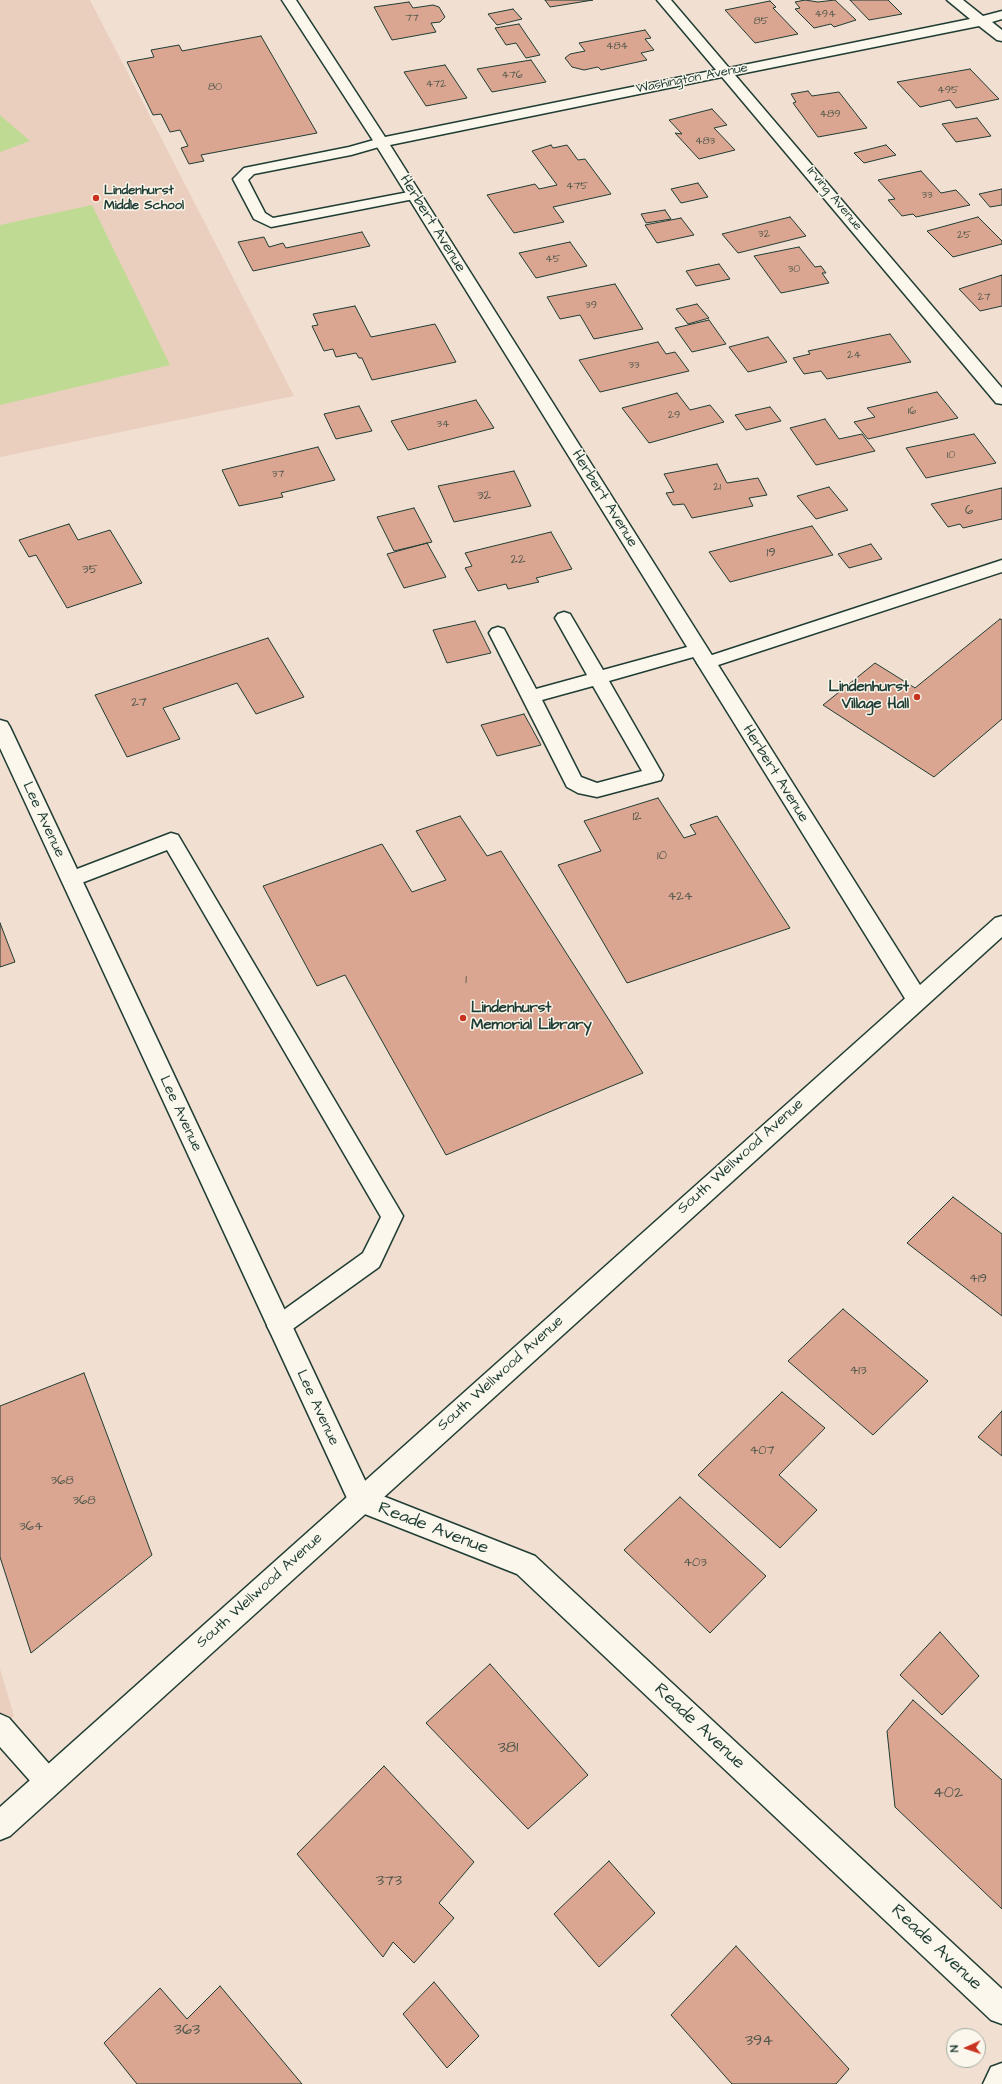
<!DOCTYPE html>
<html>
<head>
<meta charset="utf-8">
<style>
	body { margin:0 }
	#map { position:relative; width:1002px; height:2084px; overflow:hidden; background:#f1dfd1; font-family:"Architects Daughter",sans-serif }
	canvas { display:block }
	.north { position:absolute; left:946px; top:2028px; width:40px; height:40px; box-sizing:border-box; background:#fbf7ec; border:1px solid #a3ada2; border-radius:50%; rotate:267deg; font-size:11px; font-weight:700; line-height:16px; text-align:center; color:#1f3d34 }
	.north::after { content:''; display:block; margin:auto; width:14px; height:18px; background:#c8321e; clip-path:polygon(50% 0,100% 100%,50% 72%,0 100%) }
</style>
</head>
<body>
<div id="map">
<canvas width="1002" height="2084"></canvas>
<div class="north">N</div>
</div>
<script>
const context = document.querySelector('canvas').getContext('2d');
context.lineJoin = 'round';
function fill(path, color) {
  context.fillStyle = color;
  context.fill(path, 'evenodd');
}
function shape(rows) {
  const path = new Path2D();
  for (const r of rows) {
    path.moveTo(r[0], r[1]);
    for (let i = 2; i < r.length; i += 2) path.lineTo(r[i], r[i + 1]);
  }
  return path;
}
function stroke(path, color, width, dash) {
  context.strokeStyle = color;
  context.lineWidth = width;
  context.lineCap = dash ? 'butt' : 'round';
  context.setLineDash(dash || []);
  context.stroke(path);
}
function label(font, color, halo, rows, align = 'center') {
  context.font = font + ' "Architects Daughter",sans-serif';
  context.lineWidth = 3;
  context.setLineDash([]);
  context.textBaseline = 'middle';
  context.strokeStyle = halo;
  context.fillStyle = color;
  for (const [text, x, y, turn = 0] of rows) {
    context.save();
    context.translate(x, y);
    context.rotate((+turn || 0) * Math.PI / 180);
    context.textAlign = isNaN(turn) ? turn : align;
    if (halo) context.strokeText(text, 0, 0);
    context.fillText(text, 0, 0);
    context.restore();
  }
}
fill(shape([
	[0,0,90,0,294,396,0,457],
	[0,1669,14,1716,0,1729]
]), '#eacebe');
fill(shape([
	[0,115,30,141,0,152],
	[92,205,170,365,0,405,0,225]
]), '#bfdb93');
const building = shape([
	[545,0,593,0,550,7,545,0],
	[805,0,818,2,835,0,856,20,834,27,831,24,814,28,795,9,800,8,795,2,805,0],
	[850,0,888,0,902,14,869,20,850,0],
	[770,1,776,7,773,8,798,34,755,43,725,10,770,1],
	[409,2,413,8,433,5,439,7,445,17,440,22,431,23,436,32,392,40,374,7,409,2],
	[513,9,522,19,497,25,488,14,513,9],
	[519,24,540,55,526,58,516,43,506,45,495,28,519,24],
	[645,30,651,38,645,39,654,50,641,53,647,60,601,70,598,67,584,70,572,67,565,58,570,54,585,51,579,43,645,30],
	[261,36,317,133,201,155,204,161,189,164,181,148,188,146,180,130,170,132,161,114,153,115,127,62,154,57,151,50,179,45,182,51,261,36],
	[531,60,546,82,492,92,477,69,531,60],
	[445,65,467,98,426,106,404,72,445,65],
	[970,69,999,99,956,108,950,100,920,107,897,82,970,69],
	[808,91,812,96,839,92,867,128,818,137,793,103,796,102,791,94,808,91],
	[712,109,727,125,714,128,735,150,699,159,675,133,682,134,669,120,712,109],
	[977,118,991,136,956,142,942,124,977,118],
	[551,145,553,148,567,145,578,160,585,159,611,194,553,207,564,222,514,233,487,195,535,184,539,189,557,185,532,151,551,145],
	[886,145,896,155,864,163,854,153,886,145],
	[921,171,941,193,956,190,970,205,916,217,913,214,902,216,888,200,895,199,878,180,921,171],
	[698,183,708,197,681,203,671,189,698,183],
	[1002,189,1002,205,990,207,979,194,1002,189],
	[665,210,671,219,646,223,641,214,665,210],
	[790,217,806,236,738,253,722,234,790,217],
	[978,217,1002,241,1002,244,953,257,927,231,978,217],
	[681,218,694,235,657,243,645,225,681,218],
	[362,232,370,246,253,271,238,242,264,237,269,247,283,243,286,248,362,232],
	[570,242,587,266,536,278,519,253,570,242],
	[799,247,815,267,821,266,826,273,822,273,829,283,781,293,754,256,799,247],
	[719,264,730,279,696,286,686,271,719,264],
	[1002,275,1002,306,980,311,959,289,1002,275],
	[615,284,643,329,594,339,580,315,560,319,547,297,615,284],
	[697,304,709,318,688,324,676,309,697,304],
	[355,306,371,337,435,324,456,362,372,380,362,358,359,358,356,353,336,357,333,349,324,351,312,326,318,325,313,314,355,306],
	[709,320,726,344,692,352,675,328,709,320],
	[890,334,911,362,827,379,821,371,804,374,793,358,810,354,808,351,890,334],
	[768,337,787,362,748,372,729,347,768,337],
	[658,342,666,354,675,352,689,371,600,392,579,360,658,342],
	[937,392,958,418,868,439,854,422,875,417,867,408,937,392],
	[677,393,690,410,710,405,724,422,649,443,622,408,677,393],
	[476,400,494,428,408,450,391,421,476,400],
	[359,406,372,431,336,439,324,414,359,406],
	[770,407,781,421,746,430,735,415,770,407],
	[825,419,839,439,862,434,875,451,816,465,790,428,825,419],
	[974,434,996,463,926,478,906,448,974,434],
	[318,447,335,480,281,493,283,497,239,506,222,470,318,447],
	[717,464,727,483,758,478,767,495,749,498,753,506,692,518,684,504,673,505,666,493,674,492,664,474,717,464],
	[514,471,531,506,454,522,438,486,514,471],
	[829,487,848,510,816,519,797,496,829,487],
	[1002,488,1002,519,963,528,960,524,948,527,931,504,1002,488],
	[414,508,432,542,394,551,377,517,414,508],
	[69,524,78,540,110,530,142,583,67,608,36,555,29,557,19,540,69,524],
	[812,526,833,555,730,582,709,552,812,526],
	[551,532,572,569,536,578,539,582,508,589,506,584,478,591,465,568,472,566,465,553,551,532],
	[427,543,446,577,404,588,387,554,427,543],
	[871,544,882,559,849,568,838,554,871,544],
	[1000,619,1002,620,1002,719,934,777,823,705,875,663,915,688,1000,619],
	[475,621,491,653,447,663,433,630,475,621],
	[268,638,304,697,256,714,237,683,163,708,180,739,127,757,95,695,268,638],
	[524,714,541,745,497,756,481,725,524,714],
	[658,798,684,838,696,834,690,825,717,816,790,928,627,983,558,865,601,851,584,821,658,798],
	[460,816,487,856,501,851,643,1073,446,1155,345,975,317,986,263,886,382,844,412,892,446,880,416,831,460,816],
	[0,923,15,962,0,967,0,923],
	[953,1197,1002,1234,1002,1316,907,1243,953,1197],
	[843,1309,928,1381,873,1435,788,1361,843,1309],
	[84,1373,152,1555,31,1653,0,1557,0,1406,84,1373],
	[782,1392,825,1428,779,1475,817,1510,780,1548,698,1475,782,1392],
	[1002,1411,1002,1456,978,1437,1002,1411],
	[680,1497,766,1576,710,1633,624,1550,680,1497],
	[940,1632,979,1676,942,1715,900,1675,940,1632],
	[490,1664,588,1775,528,1829,426,1723,490,1664],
	[913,1700,1002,1780,1002,1909,895,1807,887,1731,913,1700],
	[384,1766,474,1862,439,1903,454,1918,414,1963,393,1942,383,1957,297,1854,384,1766],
	[609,1861,655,1913,599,1967,554,1914,609,1861],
	[736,1946,849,2069,836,2084,732,2084,671,2015,736,1946],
	[434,1982,479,2036,447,2068,403,2014,434,1982],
	[220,1986,302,2084,137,2084,104,2043,160,1988,187,2019,220,1986]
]);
fill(building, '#dba691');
stroke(building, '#1f3d34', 1);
const lane = shape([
	[381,138,386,139,388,142,386,145,351,155,254,174,248,180,265,213,273,218,414,191,419,192,421,195,419,198,271,227,254,219,233,179,244,168,349,147,381,138],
	[1002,560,1002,572,712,667,706,669,700,667,697,663,700,659,1002,560],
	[564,612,570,614,603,670,698,644,704,646,707,650,704,654,609,681,663,775,661,780,597,797,578,793,567,787,489,633,492,629,498,627,504,629,536,689,587,675,555,618,558,614,564,612],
	[593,686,642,771,597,783,581,777,542,700,593,686],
	[171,833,178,835,403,1216,379,1267,287,1333,279,1336,271,1333,267,1326,271,1319,363,1253,381,1217,167,850,71,887,64,884,61,879,64,874,171,833],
	[0,1714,9,1718,57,1773,61,1782,57,1791,48,1795,39,1791,0,1747,0,1714]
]);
const street = shape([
	[282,0,296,0,385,137,716,70,657,0,671,0,729,68,970,19,947,0,963,0,983,16,1002,11,1002,19,992,22,1002,30,1002,41,997,40,979,26,735,75,1002,388,1002,404,996,403,722,77,390,145,925,993,928,999,925,1005,917,1008,909,1005,374,142,282,0],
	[0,720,7,722,10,727,370,1491,535,1556,1002,1989,1002,2024,991,2020,517,1574,352,1509,0,748,0,720],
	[1002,2063,1002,2084,983,2084,991,2067,1002,2063]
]);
const secondary = shape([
	[1002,916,1002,937,10,1836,0,1840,0,1807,995,918,1002,916]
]);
stroke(lane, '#1f3d34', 3);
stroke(street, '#1f3d34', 3);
stroke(secondary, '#1f3d34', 3);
fill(lane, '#fbf7ec');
fill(street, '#fbf7ec');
fill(secondary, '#fbf7ec');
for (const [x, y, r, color] of [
	[96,198,4,"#c8321e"],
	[917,697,4,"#c8321e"],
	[463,1018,4,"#c8321e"]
]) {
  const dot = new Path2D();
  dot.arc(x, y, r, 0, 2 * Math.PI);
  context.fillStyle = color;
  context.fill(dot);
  stroke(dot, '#fbf7ec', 1.5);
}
label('11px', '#4e574b', null, [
	["494",825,15],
	["77",412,19],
	["85",761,22],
	["484",617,47],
	["476",512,76],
	["472",436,85],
	["80",215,88],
	["495",948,91],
	["489",830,115],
	["483",705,142],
	["475",577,187],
	["33",927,196],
	["32",764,235],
	["25",964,236],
	["45",553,260],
	["30",794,270],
	["27",984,298],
	["39",591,306],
	["24",854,356],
	["33",634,366],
	["16",912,412],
	["29",674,416],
	["34",443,425],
	["10",951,456],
	["37",278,475],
	["21",717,488]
]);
label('13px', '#1f3d34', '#fbf7ec', [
	["Washington Avenue",692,79,-11],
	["Irving Avenue",834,199,50]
]);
label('bold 13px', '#1f3d34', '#fbf7ec', [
	["Lindenhurst",104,191],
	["Middle School",104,206]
], 'left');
label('13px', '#4e574b', null, [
	["32",484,496],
	["6",969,511],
	["19",771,553],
	["22",518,560],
	["35",90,570],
	["27",139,703],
	["12",637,817],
	["10",662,856],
	["424",680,897],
	["1",466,980],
	["419",978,1279],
	["413",858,1371],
	["407",762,1451],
	["368",62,1481],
	["368",84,1501],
	["364",31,1527],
	["403",695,1563]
]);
label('15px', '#1f3d34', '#fbf7ec', [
	["Herbert Avenue",432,224,58],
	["Herbert Avenue",604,499,58],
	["Herbert Avenue",775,774,58],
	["Lee Avenue",43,820,65],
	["Lee Avenue",180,1114,65],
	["South Wellwood Avenue",741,1157,-42],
	["South Wellwood Avenue",501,1374,-42],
	["Lee Avenue",317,1408,65],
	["South Wellwood Avenue",260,1591,-42]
]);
label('bold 15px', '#1f3d34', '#fbf7ec', [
	["Lindenhurst",909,688],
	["Village Hall",909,705],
	["Lindenhurst",471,1009,"left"],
	["Memorial Library",471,1026,"left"]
], 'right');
label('16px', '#4e574b', null, [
	["381",508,1749],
	["402",948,1794],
	["373",389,1882],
	["363",187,2031],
	["394",759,2042]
]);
label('18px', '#1f3d34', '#fbf7ec', [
	["Reade Avenue",433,1529,21],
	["Reade Avenue",699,1727,43],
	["Reade Avenue",936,1948,43]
]);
</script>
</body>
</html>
